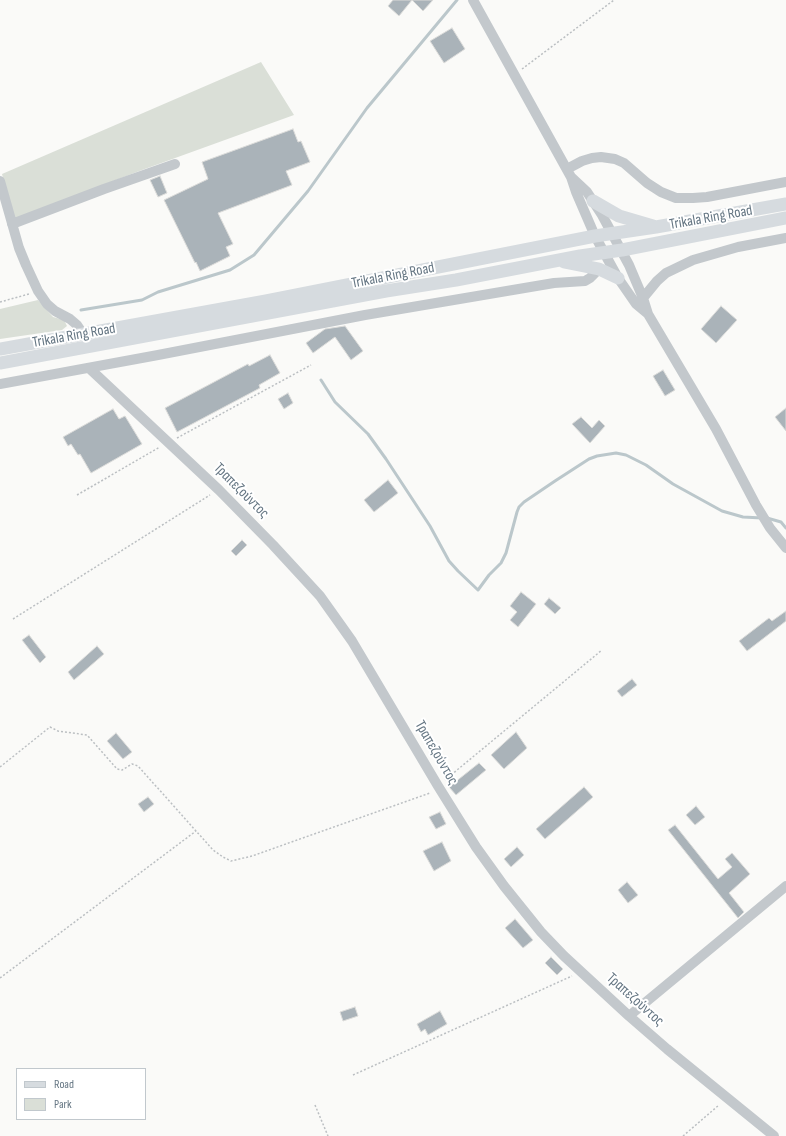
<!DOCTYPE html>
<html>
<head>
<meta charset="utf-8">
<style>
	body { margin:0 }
	#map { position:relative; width:786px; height:1136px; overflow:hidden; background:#fafaf8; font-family:"Sofia Sans Condensed",sans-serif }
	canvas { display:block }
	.legend { position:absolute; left:16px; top:1068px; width:130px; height:52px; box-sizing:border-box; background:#fff; border:1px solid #c1c8cd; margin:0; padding:5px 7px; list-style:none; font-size:12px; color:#657683 }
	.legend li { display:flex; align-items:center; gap:8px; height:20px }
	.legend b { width:20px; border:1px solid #c1c8cd }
</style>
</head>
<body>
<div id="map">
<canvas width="786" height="1136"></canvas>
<ul class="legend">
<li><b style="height:5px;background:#d6dbdf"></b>Road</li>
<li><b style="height:11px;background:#dadfd7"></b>Park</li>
</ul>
</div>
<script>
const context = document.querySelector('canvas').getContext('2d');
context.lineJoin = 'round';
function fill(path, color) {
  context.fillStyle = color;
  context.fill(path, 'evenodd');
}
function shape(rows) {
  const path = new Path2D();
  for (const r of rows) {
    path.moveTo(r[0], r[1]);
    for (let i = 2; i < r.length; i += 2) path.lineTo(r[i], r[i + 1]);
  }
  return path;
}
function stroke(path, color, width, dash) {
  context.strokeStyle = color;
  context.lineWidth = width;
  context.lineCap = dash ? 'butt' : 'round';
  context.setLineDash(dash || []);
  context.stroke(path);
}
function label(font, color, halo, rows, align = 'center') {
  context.font = font + ' "Sofia Sans Condensed",sans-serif';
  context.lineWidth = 4;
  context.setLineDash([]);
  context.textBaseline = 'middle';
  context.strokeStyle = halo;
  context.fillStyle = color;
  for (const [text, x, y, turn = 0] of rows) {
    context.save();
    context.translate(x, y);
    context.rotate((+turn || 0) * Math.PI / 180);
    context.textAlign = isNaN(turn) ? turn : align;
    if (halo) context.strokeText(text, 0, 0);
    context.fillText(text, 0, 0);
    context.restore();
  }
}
fill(shape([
	[261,62,294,115,142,170,14,219,2,174],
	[38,300,53,317,64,320,67,326,62,330,0,339,0,309]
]), '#dadfd7');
stroke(shape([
	[81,310,142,300,158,292,230,270,254,255,308,191,367,108,457,0],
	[321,380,335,402,368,434,386,459,430,526,449,561,458,571,478,590,489,575,501,563,506,553,517,512,519,507,524,502,555,481,589,459,597,456,616,453,626,455,646,465,673,484,722,511,743,517,762,518],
	[767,518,781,522,786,528]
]), '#bbc7cb', 3);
const building = shape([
	[393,0,433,0,423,11,412,0,399,16,388,6,393,0],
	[452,28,465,49,444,63,430,41,452,28],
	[293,129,298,142,301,141,310,162,286,171,292,185,218,213,233,244,226,247,230,256,200,271,196,262,195,263,164,200,208,179,202,162,293,129],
	[160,176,167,193,158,197,150,180,160,176],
	[721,306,737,320,716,343,701,329,721,306],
	[345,326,363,351,351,360,335,337,313,353,306,343,325,329,345,326],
	[270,355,280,373,259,385,260,388,177,432,165,408,248,364,249,366,270,355],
	[663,370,675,390,665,396,653,376,663,370],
	[288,393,293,403,284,409,278,399,288,393],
	[786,408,786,431,775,417,786,408],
	[113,409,119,419,125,416,142,444,91,473,80,454,78,455,71,444,68,446,63,437,113,409],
	[581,417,592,428,599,420,605,426,590,443,572,424,581,417],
	[388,480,398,493,374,512,364,500,388,480],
	[242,540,247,545,236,556,231,551,242,540],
	[521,592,536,604,518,627,510,620,517,612,510,606,521,592],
	[549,598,561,608,555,614,544,604,549,598],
	[786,611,786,621,747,651,739,641,769,618,772,621,786,611],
	[29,635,46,657,40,663,22,640,29,635],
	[97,646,104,654,74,680,68,672,97,646],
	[632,679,637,685,622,697,617,691,632,679],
	[516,732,527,748,504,769,491,755,516,732],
	[116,733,132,752,123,759,107,741,116,733],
	[479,763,486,770,456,795,449,787,479,763],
	[584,787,593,797,545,839,536,829,584,787],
	[148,797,154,804,144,812,138,804,148,797],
	[696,806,705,817,695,825,686,815,696,806],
	[440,812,446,824,436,829,429,817,440,812],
	[675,825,718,879,732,867,725,859,732,853,750,874,729,893,744,912,738,918,668,830,675,825],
	[442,842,451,861,434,871,423,851,442,842],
	[517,847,524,855,511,867,504,859,517,847],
	[627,882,638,895,628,903,618,890,627,882],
	[515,919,533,940,523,948,505,928,515,919],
	[551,957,563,969,557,975,545,963,551,957],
	[355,1007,358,1016,343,1021,340,1012,355,1007],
	[440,1011,447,1024,428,1035,425,1029,421,1032,417,1024,440,1011]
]);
fill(building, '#aab3b9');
stroke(building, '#dcdcda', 1);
stroke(shape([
	[522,69,614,0],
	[0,302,29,294],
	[177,438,311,365],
	[77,495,160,447],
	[13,619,210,495],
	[0,767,50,727,58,731,87,735,117,769,122,770,132,764,138,766,213,850,223,857,231,861,252,856,430,793],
	[445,780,602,650],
	[0,978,196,831],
	[353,1075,572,976],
	[315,1105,328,1136],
	[683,1136,719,1105]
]), '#bbbfc2', 1.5, [2, 2]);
stroke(shape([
	[473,0,571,177,576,192,595,236,618,278,636,304,648,314],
	[567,169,582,161,592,158,601,157,615,159,624,163,647,183,661,192,676,198,693,198,707,197,786,182],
	[571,177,587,192,602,215,629,265,643,298,648,314,716,429,756,505,770,528,786,548],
	[0,181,19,248,26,265,38,291,47,304,55,311,70,319,77,325,83,334],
	[12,224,104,189,175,164],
	[643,298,657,281,666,273,693,260,738,247,786,238],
	[89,368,219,490,273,545,320,596,352,641,438,786,476,847,504,886,541,932,564,956,629,1016,667,1049,774,1136],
	[0,384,158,355,365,315,554,283,585,281,590,278,599,269],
	[629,1016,786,886]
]), '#c3c8cc', 10);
stroke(shape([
	[593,201,619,216,653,226],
	[564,262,599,269,618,278],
	[0,349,266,301,595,236,656,227,786,204],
	[0,363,386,291,456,280,580,256,622,250,786,218]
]), '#d6dbdf', 13);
label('15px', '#657683', '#fff', [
	["Trikala Ring Road",711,218,-10],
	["Trikala Ring Road",393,276,-11],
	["Trikala Ring Road",74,336,-10],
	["Τραπεζούντος",241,491,45],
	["Τραπεζούντος",436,753,60],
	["Τραπεζούντος",635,1000,42]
]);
</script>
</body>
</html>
